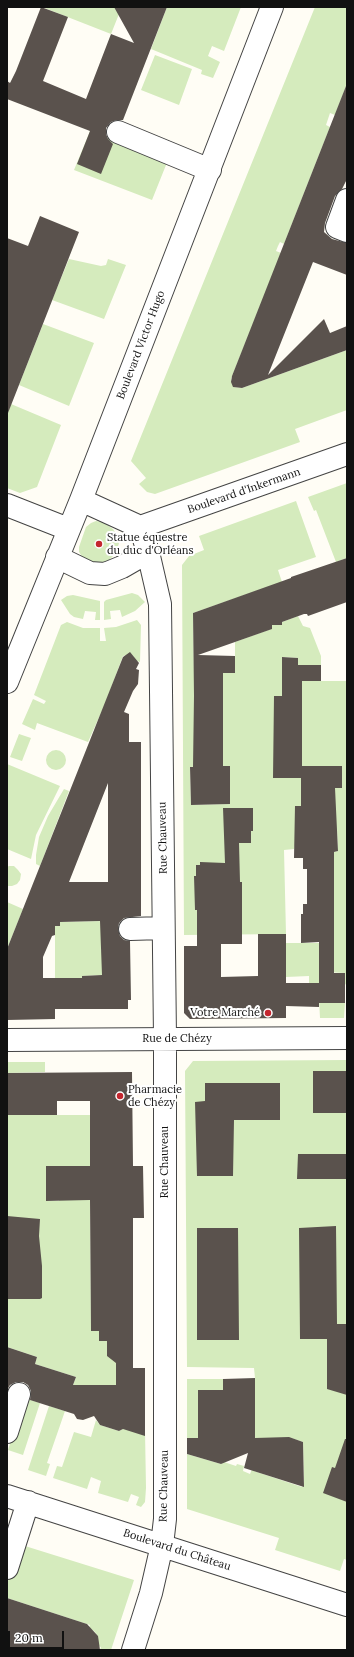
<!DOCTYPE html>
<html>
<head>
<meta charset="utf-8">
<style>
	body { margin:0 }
	#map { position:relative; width:354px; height:1657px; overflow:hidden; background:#fffdf5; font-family:Lora,serif }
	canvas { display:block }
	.frame { position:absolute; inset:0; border:8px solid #111; pointer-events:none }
	.scale { position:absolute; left:8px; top:1631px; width:56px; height:18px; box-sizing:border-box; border:2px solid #111; border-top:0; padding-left:5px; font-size:12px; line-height:14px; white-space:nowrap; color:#111; -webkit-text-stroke:3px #fff; paint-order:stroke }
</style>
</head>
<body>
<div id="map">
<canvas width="354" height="1657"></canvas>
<div class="frame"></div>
<div class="scale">20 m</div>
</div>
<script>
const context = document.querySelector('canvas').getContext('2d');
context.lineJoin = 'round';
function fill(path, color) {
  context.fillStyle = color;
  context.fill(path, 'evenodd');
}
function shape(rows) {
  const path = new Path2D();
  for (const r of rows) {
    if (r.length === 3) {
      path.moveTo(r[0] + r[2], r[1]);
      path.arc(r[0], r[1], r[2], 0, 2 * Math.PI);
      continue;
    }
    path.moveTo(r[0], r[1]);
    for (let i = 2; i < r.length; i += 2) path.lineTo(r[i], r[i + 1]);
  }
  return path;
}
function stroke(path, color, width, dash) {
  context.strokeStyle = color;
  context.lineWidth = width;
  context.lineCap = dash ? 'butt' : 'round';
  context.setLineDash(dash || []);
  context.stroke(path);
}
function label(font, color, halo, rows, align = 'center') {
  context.font = font + ' Lora,serif';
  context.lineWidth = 4;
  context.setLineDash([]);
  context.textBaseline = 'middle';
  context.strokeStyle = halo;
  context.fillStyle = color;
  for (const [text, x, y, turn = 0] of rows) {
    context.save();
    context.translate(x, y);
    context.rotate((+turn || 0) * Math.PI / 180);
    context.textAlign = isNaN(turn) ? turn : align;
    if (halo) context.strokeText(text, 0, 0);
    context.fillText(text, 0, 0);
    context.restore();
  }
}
fill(shape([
	[42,7,116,7,119,14,111,34],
	[167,7,241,7,224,51,212,46,208,56,220,62,213,78,201,74,202,70,151,49],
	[315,7,347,7,347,84,335,115,330,113,326,125,330,127,284,244,280,242,278,246,276,251,281,253,231,379,234,387,242,388,347,350,347,410,295,429,300,442,155,494,147,492,139,484,146,478,131,461],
	[155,55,192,69,179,105,141,90],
	[90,131,168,160,152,200,74,170],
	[69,259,101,266,106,265,108,259,126,265,104,319,52,300],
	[43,324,94,343,69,406,19,385],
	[11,404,61,425,37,487,20,493,7,488,7,415],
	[347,483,347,558,336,562,316,510,314,511,308,497],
	[296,501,316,557,278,570,282,582,193,613,194,673,235,673,235,642,271,629,272,625,282,625,282,622,298,616,303,626,310,628,321,656,321,665,298,665,298,658,282,657,282,681,347,681,347,982,345,985,344,973,325,972,334,953,334,852,338,851,337,829,335,828,335,788,342,788,342,766,302,766,302,816,294,849,284,850,286,934,184,935,182,565,189,556,204,550,199,536],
	[230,766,230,804,191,805,190,767],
	[96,521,103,522,113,529,117,535,119,543,116,553,109,560,101,563,92,562,83,558,79,552,79,547,86,527,91,523],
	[132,593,138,595,145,602,135,611,122,617,120,610,110,611,111,619,104,620,104,602,106,600],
	[73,595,100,601,100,620,95,620,96,612,85,611,83,619,74,617,70,614,61,600,67,596],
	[137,620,141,625,140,662,134,660,134,657,131,654,123,656,105,704,88,742,37,723,35,730,22,724,33,699,44,704,46,701,34,695,61,625,67,622,83,628,100,628,100,641,106,641,104,628,116,627],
	[19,734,31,738,22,761,10,757],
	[56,760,10],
	[7,764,60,786,36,835,31,859,7,849],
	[64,789,69,791,40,866,36,864,36,855,39,837,48,816],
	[9,866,14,866,18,870,21,874,20,880,17,884,12,886,7,886,7,867],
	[7,902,23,909,7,949],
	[103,921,101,946,101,951,103,951,103,975,83,976,82,978,55,978,55,926,60,926,60,922],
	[286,943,319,943,319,983,309,983,309,976,286,977],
	[319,999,324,1003,345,1003,344,1018,320,1018],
	[347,1060,347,1560,344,1559,340,1571,275,1550,279,1538,187,1509,187,1454,221,1464,224,1462,236,1466,237,1464,244,1466,243,1471,250,1474,252,1469,254,1471,302,1487,304,1483,303,1442,291,1438,223,1438,255,1378,254,1368,187,1367,185,1071,193,1061],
	[7,1062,45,1062,45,1072,7,1073],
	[7,1115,90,1115,90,1166,46,1166,46,1201,59,1201,59,1182,90,1196,91,1331,99,1331,99,1341,112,1341,116,1359,116,1385,73,1385,76,1377,35,1364,37,1357,7,1347],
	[187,1379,223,1379,223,1390,198,1390,198,1438,187,1438],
	[24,1398,40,1403,23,1455,8,1450],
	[49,1406,65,1411,47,1463,50,1464,46,1476,28,1470],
	[96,1420,100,1425,119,1431,123,1429,145,1431,146,1488,145,1502,141,1507,136,1505,139,1497,131,1494,128,1502,98,1493,101,1481,91,1477,87,1489,53,1478,57,1466,62,1467,74,1432,91,1437],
	[25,1546,134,1580,111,1650,100,1650,101,1647,98,1646,98,1636,94,1631,89,1628,90,1625,7,1598,7,1584,17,1554]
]), '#d5ebbd');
fill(shape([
	[41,7,68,17,43,81,86,99,111,34,134,43,114,7,167,7,123,120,117,120,111,122,106,128,106,134,108,139,113,144,101,174,77,164,90,131,7,99,7,81,10,83,16,71],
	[346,86,347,179,342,189,335,196,325,223,324,232,332,239,347,243,347,275,313,262,268,375,324,319,330,333,347,326,347,350,242,388,233,387,231,382,232,376],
	[40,216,79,232,8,413,7,238,28,246],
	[347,558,347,602,308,616,307,614,304,614,282,622,282,625,272,625,272,629,198,655,235,656,235,673,223,673,223,766,230,766,230,804,191,805,190,767,193,767,194,696,193,613,291,578,291,577],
	[130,652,139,663,136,669,139,670,138,684,133,691,124,712,129,714,129,742,141,742,141,916,124,918,119,923,118,929,120,936,124,940,130,941,131,1000,128,1000,128,1009,55,1009,55,1019,7,1020,7,949,123,657],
	[108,783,108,882,69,882],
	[100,921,102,975,82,976,82,978,43,978,43,957,52,936,55,935,55,926,60,926,60,922],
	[282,657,298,658,298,665,321,665,321,681,302,681,302,766,342,766,342,788,335,788,338,851,334,852,334,973,345,973,345,1003,319,1003,319,1007,286,1006,286,1018,190,1019,184,1013,184,946,197,946,197,910,195,910,194,876,196,876,196,865,200,865,200,862,225,863,223,808,253,808,253,831,251,831,251,843,239,843,240,882,242,882,242,944,221,944,221,977,258,976,258,934,286,934,286,983,319,983,319,942,301,943,301,914,303,914,303,904,307,904,307,869,303,869,303,858,294,858,295,806,301,806,301,778,273,778,274,696,282,696],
	[313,1071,347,1071,347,1113,313,1113],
	[132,1072,133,1166,143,1166,144,1218,133,1218,133,1368,145,1368,145,1436,123,1429,119,1431,100,1425,94,1416,83,1420,77,1419,74,1414,30,1400,31,1391,28,1385,23,1382,16,1382,10,1385,7,1390,7,1347,37,1357,35,1364,76,1377,73,1385,116,1385,116,1363,107,1356,107,1341,99,1341,99,1331,91,1331,90,1200,46,1201,46,1166,90,1166,90,1101,57,1101,57,1115,7,1115,7,1073],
	[205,1083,280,1083,280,1120,234,1120,233,1176,197,1176,195,1102,205,1101],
	[298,1154,347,1154,347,1179,297,1179],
	[7,1216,40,1219,39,1236,42,1266,42,1298,40,1299,7,1299],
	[336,1226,337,1324,347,1324,347,1395,327,1389,327,1339,300,1339,299,1228],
	[197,1228,238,1228,239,1340,197,1340],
	[255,1378,255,1438,289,1437,303,1442,304,1487,244,1468,248,1453,221,1464,187,1454,187,1438,198,1438,198,1390,223,1390,223,1379],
	[345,1439,347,1439,347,1502,323,1493,332,1467,335,1468],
	[7,1598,87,1624,98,1636,100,1650,7,1650]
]), '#5a524d');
const minor = shape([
	[118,132,210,170],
	[347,200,337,227,347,231],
	[81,500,140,527],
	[7,505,68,529],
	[140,527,347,454],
	[57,557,90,573,105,574,122,567,148,552,144,539],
	[7,682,81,500,272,7],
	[130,929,163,928],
	[7,1040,347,1038],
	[7,1432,19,1394],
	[7,1496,347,1605],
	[7,1568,28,1502],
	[133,1650,151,1593,162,1545,165,1519,165,1038,160,604,148,552]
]);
stroke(minor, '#444', 24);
stroke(minor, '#fff', 22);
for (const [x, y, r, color] of [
	[99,544,4,"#c4262e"],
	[268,1013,4,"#c4262e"],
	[120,1096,4,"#c4262e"]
]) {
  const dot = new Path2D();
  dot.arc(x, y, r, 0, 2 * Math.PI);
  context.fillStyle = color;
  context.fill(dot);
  stroke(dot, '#fff', 1.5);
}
label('11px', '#111', '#fff', [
	["Boulevard Victor Hugo",141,345,-69],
	["Boulevard d'Inkermann",244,491,-19],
	["Rue Chauveau",163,838,-91],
	["Rue de Chézy",177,1039],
	["Rue Chauveau",165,1162,-90],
	["Rue Chauveau",164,1486,-89],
	["Boulevard du Château",177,1550,18]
]);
label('11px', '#111', '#fff', [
	["Statue équestre",107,538],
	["du duc d'Orléans",107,551],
	["Votre Marché",260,1013,"right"],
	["Pharmacie",128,1090],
	["de Chézy",128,1103]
], 'left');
</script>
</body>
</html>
